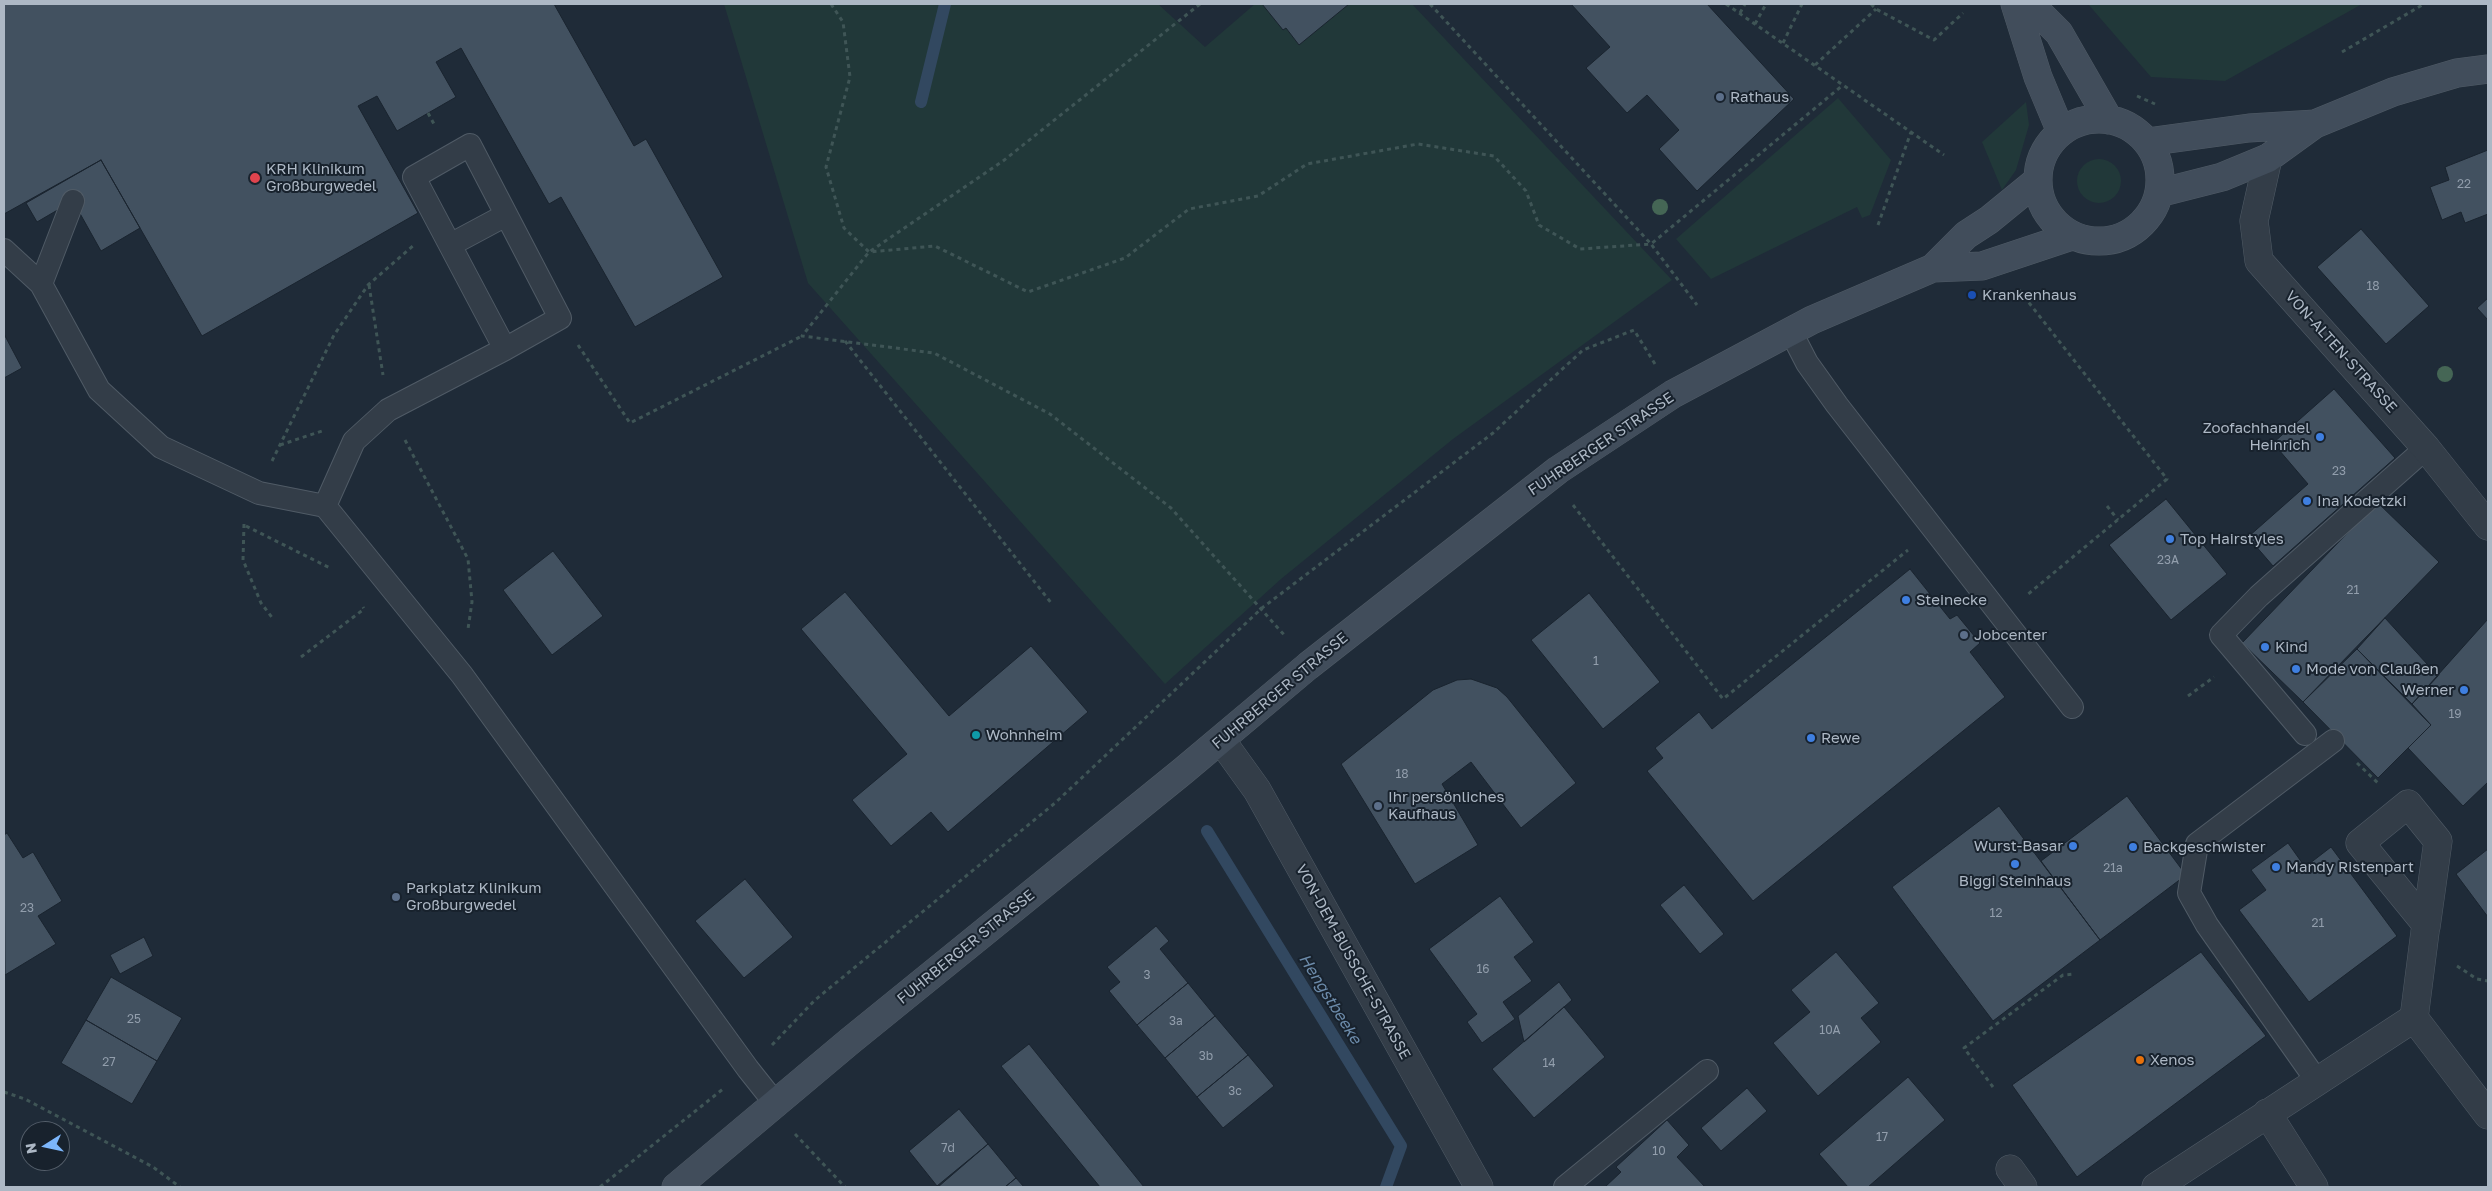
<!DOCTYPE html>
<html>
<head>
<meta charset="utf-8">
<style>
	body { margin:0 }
	#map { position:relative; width:2492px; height:1191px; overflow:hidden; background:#1f2b38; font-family:"Golos Text",sans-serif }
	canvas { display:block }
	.frame { position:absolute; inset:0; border:5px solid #adb8c5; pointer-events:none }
	.north { position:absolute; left:20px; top:1121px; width:50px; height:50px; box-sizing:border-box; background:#18222d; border:1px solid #545e6a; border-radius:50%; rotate:260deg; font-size:14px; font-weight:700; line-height:20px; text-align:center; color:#adb8c5 }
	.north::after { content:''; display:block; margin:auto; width:18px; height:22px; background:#7cb6fb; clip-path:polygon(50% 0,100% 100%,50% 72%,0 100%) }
</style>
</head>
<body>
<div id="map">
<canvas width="2492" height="1191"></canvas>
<div class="frame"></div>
<div class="north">N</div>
</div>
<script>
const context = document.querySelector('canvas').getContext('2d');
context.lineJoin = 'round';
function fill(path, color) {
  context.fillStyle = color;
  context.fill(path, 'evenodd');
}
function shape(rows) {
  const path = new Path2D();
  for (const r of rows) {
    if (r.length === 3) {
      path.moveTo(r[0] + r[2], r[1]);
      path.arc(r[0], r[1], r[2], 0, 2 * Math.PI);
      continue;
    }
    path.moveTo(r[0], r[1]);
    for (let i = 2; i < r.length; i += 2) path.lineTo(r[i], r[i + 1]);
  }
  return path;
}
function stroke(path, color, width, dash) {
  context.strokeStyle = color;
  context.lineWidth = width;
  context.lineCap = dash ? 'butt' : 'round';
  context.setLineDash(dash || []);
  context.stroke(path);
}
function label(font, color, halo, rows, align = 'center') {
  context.font = font + ' "Golos Text",sans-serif';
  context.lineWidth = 4;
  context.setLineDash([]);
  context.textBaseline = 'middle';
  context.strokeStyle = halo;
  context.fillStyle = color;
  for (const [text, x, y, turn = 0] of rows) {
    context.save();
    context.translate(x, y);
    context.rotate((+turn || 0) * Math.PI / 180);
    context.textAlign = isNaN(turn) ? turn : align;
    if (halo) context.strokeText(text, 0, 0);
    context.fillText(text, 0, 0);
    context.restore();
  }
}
fill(shape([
	[724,4,1158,4,1205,47,1255,4,1412,4,1672,280,1453,439,1281,579,1165,684,808,283],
	[2088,4,2362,4,2225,81,2151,77],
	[1838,98,1891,160,1870,215,1862,218,1857,207,1711,279,1676,239],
	[2026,102,2029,125,2016,170,2002,190,1982,142],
	[2099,181,22]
]), '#213839');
stroke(shape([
	[921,102,945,4],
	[1207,831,1401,1146,1386,1187]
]), '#324860', 12);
const building = shape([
	[4,4,554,4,634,146,646,139,723,277,635,327,561,197,549,204,461,48,436,62,456,97,397,131,377,96,358,106,418,213,202,336,101,160,4,214,4,4],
	[1262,4,1349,4,1299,45,1286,28,1283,30,1262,4],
	[1571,4,1707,4,1794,99,1697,191,1659,149,1679,130,1647,95,1627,113,1586,68,1610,47,1571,4],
	[2488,150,2488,214,2465,223,2461,212,2442,220,2430,187,2449,180,2445,167,2488,150],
	[101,160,140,228,101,251,73,201,37,222,26,203,101,160],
	[2361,229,2429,306,2386,344,2317,267,2361,229],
	[2488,298,2488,320,2477,308,2488,298],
	[4,334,22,368,4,378,4,334],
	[2334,389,2395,458,2273,566,2248,537,2308,484,2273,443,2334,389],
	[2166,499,2227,574,2171,620,2109,545,2166,499],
	[2377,502,2439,562,2303,702,2242,643,2377,502],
	[553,551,603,616,552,655,503,590,553,551],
	[1910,569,1950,619,1957,615,1980,643,1970,652,2005,697,1753,901,1647,771,1663,758,1655,748,1699,712,1712,729,1910,569],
	[845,592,949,716,1031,646,1088,712,948,832,931,812,891,846,852,800,907,754,801,629,845,592],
	[1589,593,1660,682,1603,729,1531,640,1589,593],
	[2385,618,2438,676,2412,704,2357,649,2385,618],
	[2488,619,2488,782,2463,806,2408,748,2431,725,2412,704,2488,619],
	[2357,649,2431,725,2378,778,2303,702,2357,649],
	[1471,679,1497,688,1507,697,1576,783,1521,828,1471,762,1442,784,1478,845,1415,884,1341,764,1433,690,1457,680,1471,679],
	[2127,796,2186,875,2100,940,2041,861,2127,796],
	[1999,806,2100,940,1993,1021,1892,887,1999,806],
	[7,833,23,858,33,852,62,901,38,916,56,944,5,975,4,835,7,833],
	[2288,843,2305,867,2331,847,2397,936,2309,1002,2239,910,2266,890,2251,870,2288,843],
	[2488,849,2488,917,2456,874,2488,849],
	[745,879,793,937,744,978,695,921,745,879],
	[1684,885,1724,934,1700,954,1660,905,1684,885],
	[1500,896,1534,942,1514,957,1532,981,1503,1002,1515,1019,1482,1043,1467,1022,1477,1014,1429,949,1500,896],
	[1156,926,1169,941,1160,949,1188,983,1137,1025,1109,991,1120,982,1107,967,1156,926],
	[144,937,153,956,120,974,110,955,144,937],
	[1836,952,1879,1003,1861,1018,1881,1042,1818,1096,1773,1043,1810,1012,1791,990,1836,952],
	[2201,952,2266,1036,2077,1177,2012,1085,2201,952],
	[111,977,182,1018,157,1061,86,1020,111,977],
	[1559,982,1572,1000,1524,1042,1518,1016,1559,982],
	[1188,983,1215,1016,1165,1058,1137,1025,1188,983],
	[1564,1007,1605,1057,1534,1118,1492,1069,1564,1007],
	[1215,1016,1248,1055,1197,1097,1165,1058,1215,1016],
	[86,1020,157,1061,132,1104,61,1063,86,1020],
	[1029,1044,1144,1187,1100,1187,1001,1066,1029,1044],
	[1248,1055,1274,1086,1223,1128,1197,1097,1248,1055],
	[1908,1077,1945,1120,1868,1187,1848,1187,1819,1154,1908,1077],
	[1747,1088,1767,1111,1721,1151,1701,1128,1747,1088],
	[959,1109,988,1144,937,1186,909,1151,959,1109],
	[1667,1120,1689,1145,1677,1157,1705,1187,1605,1187,1621,1172,1616,1167,1667,1120],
	[988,1144,1016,1178,1005,1187,938,1187,988,1144],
	[1016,1178,1024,1187,1005,1187,1016,1178]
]);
fill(building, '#425160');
stroke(building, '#1a242f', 1);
const lane = shape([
	[73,201,41,284,99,390,161,447,259,493,325,506,354,441,388,410,505,349,560,318,470,145,414,177,505,349],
	[450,245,506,215],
	[4,250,41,284],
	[1791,332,1807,363,1837,405,2072,707],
	[325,506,462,675,748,1069,775,1103],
	[2305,734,2221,635,2259,596,2426,448],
	[2317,1081,2207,925,2189,893,2197,844,2333,741],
	[1565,1187,1707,1071]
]);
const street = shape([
	[2268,158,2254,221,2259,261,2426,448,2488,526],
	[1221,740,1257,790,1479,1187],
	[2414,1018,2426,924,2360,843,2408,804,2438,841,2426,927],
	[2267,1113,2314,1187],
	[2010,1169,2023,1187],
	[2156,1187,2414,1018,2488,1115]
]);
const secondary = shape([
	[2015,4,2038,77,2061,132],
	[2030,4,2059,33,2109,120],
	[2099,180,61],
	[2147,142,2249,128,2315,124],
	[2159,193,2222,177,2268,158,2315,124,2393,92,2457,73,2488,69],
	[1933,268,1982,266,2072,236],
	[676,1187,850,1041,1183,771,1308,666,1558,470,1673,394,1812,320,1933,268,1966,235,1989,220,2038,180]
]);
stroke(lane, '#505b66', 24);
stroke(street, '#505b66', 29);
stroke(secondary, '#505b66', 29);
stroke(shape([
	[831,4,843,22,850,77,826,167,844,228,869,252,935,246,1028,292,1125,258,1189,209,1258,196,1307,164,1418,144,1494,156,1526,191,1539,225,1580,249,1651,244,1697,305],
	[1200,4,1003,161,869,252,802,336,934,353,1050,414,1171,508,1286,637],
	[1430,4,1651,244,1843,85],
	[1726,4,1944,155],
	[1871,4,1876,9,1934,40,1963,13],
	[1740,13,1745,4],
	[1755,24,1766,4],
	[1783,43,1802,4],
	[2342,52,2424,4],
	[1815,65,1876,9],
	[2137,96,2155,104],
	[428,113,435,126],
	[1878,225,1911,132],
	[369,285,383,375],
	[2019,290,2167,479,2027,595],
	[845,341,1052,604],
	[578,345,630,423,802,336],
	[405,440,468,559,472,602,468,629],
	[280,445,322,431],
	[272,461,334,335,368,285,414,245],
	[1573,505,1723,699,1908,550],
	[2107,506,2118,520],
	[244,524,243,560,261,603,274,620],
	[246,526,330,568],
	[301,657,364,609,363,607],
	[2188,696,2214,677],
	[2357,763,2378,783],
	[2457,966,2477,979,2488,981],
	[772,1045,815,1000,1055,803,1262,608,1493,433,1583,350,1634,330,1655,364],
	[1993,1087,1964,1048,2063,975,2075,974],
	[4,1092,25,1099,153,1167,180,1187],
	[795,1134,845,1187],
	[600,1187,723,1089]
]), '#3f5556', 3, [4, 4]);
stroke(lane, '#333d48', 22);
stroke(street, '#333d48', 28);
stroke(secondary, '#414d5b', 28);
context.fillStyle = '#456655';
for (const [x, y] of [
	[1660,207],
	[2445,374]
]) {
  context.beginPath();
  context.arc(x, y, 8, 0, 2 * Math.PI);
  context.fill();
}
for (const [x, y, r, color] of [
	[1720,97,5,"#5c6f8a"],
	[255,178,6,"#e0444e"],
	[1972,295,5,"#1a4fb4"],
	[2320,437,5,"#3f7fe0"],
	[2307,501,5,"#3f7fe0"],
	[2170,539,5,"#3f7fe0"],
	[1906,600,5,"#3f7fe0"],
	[1964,635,5,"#5c6f8a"],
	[2265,647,5,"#3f7fe0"],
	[2296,669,5,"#3f7fe0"],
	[2464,690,5,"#3f7fe0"],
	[976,735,5,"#0f9aa8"],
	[1811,738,5,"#3f7fe0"],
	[1378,806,5,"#5c6f8a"],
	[2073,846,5,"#3f7fe0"],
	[2133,847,5,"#3f7fe0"],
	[2015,864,5,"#3f7fe0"],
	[2276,867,5,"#3f7fe0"],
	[396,897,5,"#5c6f8a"],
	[2140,1060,5,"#e8710a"]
]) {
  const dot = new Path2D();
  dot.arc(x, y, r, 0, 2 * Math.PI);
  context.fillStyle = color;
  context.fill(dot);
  stroke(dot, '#18222d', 2);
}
label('12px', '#929eac', null, [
	["22",2464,184],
	["18",2373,286],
	["23",2339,471],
	["23A",2168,560],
	["21",2353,590],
	["1",1596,661],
	["19",2455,714],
	["18",1402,774],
	["21a",2113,868],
	["23",27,908],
	["12",1996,913],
	["21",2318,923],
	["16",1483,969],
	["3",1147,975],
	["25",134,1019],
	["3a",1176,1021],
	["10A",1830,1030],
	["3b",1206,1056],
	["27",109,1062],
	["14",1549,1063],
	["3c",1235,1091],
	["17",1882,1137],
	["7d",948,1148],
	["10",1659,1151]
]);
label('15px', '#adb8c5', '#18222d', [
	["Rathaus",1730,97],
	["KRH Klinikum",266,169],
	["Großburgwedel",266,186],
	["Krankenhaus",1982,295],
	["Zoofachhandel",2310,428,"right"],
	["Heinrich",2310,445,"right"],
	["Ina Kodetzki",2317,501],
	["Top Hairstyles",2180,539],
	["Steinecke",1916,600],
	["Jobcenter",1974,635],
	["Kind",2275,647],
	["Mode von Claußen",2306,669],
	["Werner",2454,690,"right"],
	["Wohnheim",986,735],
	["Rewe",1821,738],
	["Ihr persönliches",1388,797],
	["Kaufhaus",1388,814],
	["Wurst-Basar",2063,846,"right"],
	["Backgeschwister",2143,847],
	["Mandy Ristenpart",2286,867],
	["Biggi Steinhaus",2015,881,"center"],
	["Parkplatz Klinikum",406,888],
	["Großburgwedel",406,905],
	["Xenos",2150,1060]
], 'left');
label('15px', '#adb8c5', '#18222d', [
	["VON-ALTEN-STRASSE",2341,352,48],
	["FUHRBERGER STRASSE",1601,444,-34],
	["FUHRBERGER STRASSE",1280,691,-40],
	["FUHRBERGER STRASSE",966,947,-39],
	["VON-DEM-BUSSCHE-STRASSE",1353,962,61]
]);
label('italic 16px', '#6c8baa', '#18222d', [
	["Hengstbeeke",1330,999,58]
]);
</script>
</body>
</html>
